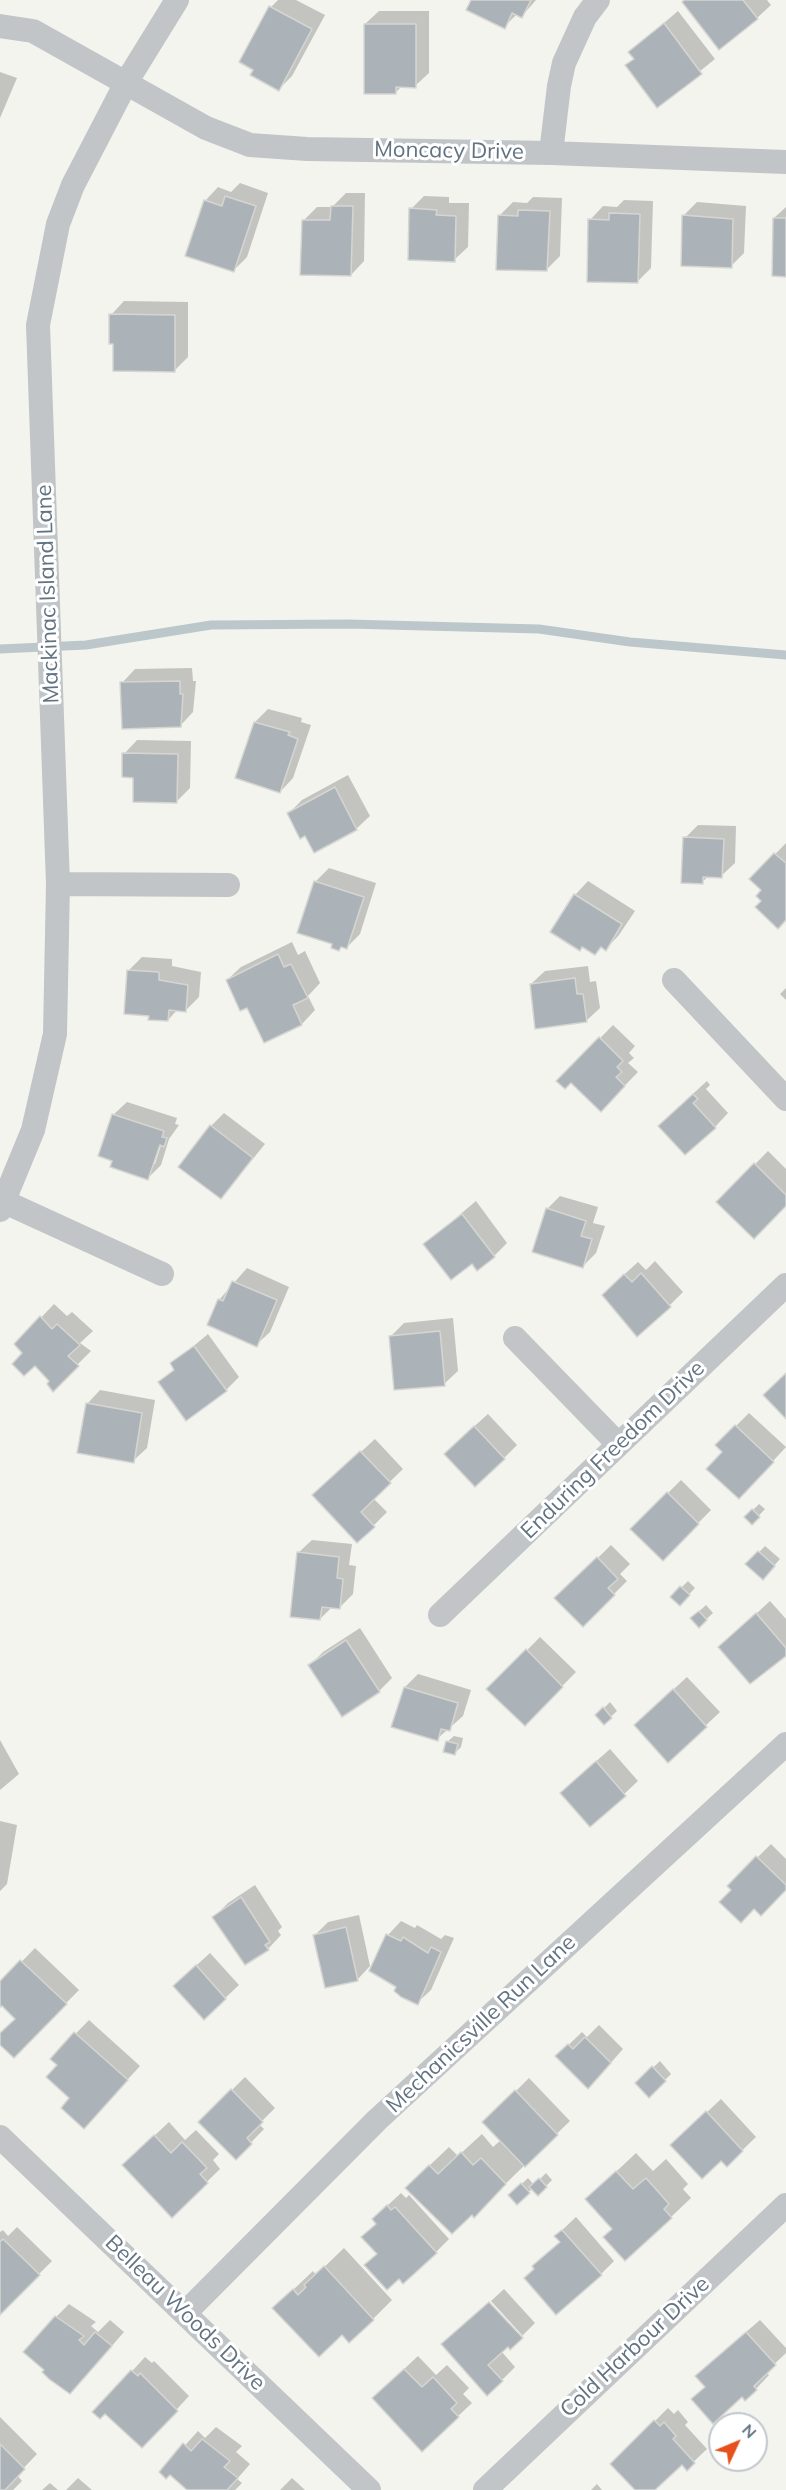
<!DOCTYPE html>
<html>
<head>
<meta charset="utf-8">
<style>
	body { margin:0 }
	#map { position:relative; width:786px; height:2490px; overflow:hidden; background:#f4f4ef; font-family:Mulish,sans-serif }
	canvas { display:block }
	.north { position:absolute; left:708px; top:2412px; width:60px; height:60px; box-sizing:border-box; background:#fff; border:2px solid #c0c7cd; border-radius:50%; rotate:46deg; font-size:16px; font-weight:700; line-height:24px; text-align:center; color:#627382 }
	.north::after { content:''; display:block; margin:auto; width:21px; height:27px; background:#e7501c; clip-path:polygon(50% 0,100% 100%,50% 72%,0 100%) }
</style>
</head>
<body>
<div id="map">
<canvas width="786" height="2490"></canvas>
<div class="north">N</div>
</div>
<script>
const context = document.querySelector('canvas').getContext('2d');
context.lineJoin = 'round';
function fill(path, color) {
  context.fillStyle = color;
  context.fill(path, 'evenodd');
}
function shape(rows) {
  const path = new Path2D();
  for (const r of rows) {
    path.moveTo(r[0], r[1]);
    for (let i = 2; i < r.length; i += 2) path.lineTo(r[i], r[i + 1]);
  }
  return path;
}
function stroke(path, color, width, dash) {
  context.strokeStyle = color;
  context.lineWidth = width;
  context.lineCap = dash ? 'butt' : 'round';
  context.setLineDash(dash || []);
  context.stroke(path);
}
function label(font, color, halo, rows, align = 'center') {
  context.font = font + ' Mulish,sans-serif';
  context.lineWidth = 6;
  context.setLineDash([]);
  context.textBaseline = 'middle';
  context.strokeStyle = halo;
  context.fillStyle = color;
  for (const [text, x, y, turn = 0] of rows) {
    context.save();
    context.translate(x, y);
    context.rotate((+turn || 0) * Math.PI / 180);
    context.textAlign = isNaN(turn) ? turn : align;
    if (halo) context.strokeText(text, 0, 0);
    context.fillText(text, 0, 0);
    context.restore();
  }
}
fill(shape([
	[278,0,296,0,325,15,292,76,279,89,271,7],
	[473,0,536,0,522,16,517,14,504,27],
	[686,0,767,0,771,5,757,18],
	[379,11,429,11,429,73,415,86,402,86,396,92,365,24],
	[678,11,715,59,657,106,627,65,635,58,630,52],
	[0,72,17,78,0,118],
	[240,183,268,193,247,257,233,271,205,201,218,187,231,192],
	[346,193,365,193,364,261,351,275,303,221,317,207,332,207],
	[424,196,449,197,449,203,469,203,468,247,454,260,411,209],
	[533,197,562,198,560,256,546,270,499,216,513,202,527,203],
	[624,200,653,201,651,268,638,281,590,220,603,206,617,207],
	[697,202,746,206,744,253,731,266,684,215],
	[786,207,786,275,774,218],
	[124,301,188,302,188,357,174,371,115,342,111,315],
	[192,668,193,681,196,681,193,712,180,726,122,683,135,669],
	[268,709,302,718,301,722,311,725,293,778,280,792,255,722],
	[137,740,191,741,190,788,177,801,134,776,124,754],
	[348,775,370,816,356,829,306,834,289,813,302,800],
	[698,825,736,826,735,863,721,876,709,876,702,882,685,838],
	[786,843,786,918,763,901,763,890,751,879],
	[329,868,376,883,360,934,346,948,333,947,315,882],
	[588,881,635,911,619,935,606,949,603,946,595,954,583,946,575,895],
	[292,942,298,955,305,951,320,983,308,996,315,1010,302,1024,265,1041,247,1006,227,980,241,967],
	[142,957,172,959,172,966,201,972,199,997,186,1010,178,1009,168,1020,151,1014,129,970],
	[588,966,590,982,596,981,600,1008,586,1021,531,984,545,971],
	[786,988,786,1000,780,994],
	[613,1025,635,1046,629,1053,634,1058,628,1063,638,1072,601,1110,571,1081,558,1081],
	[707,1081,710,1085,706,1089,728,1113,715,1127,673,1112],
	[127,1102,177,1118,175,1124,179,1125,169,1139,161,1165,148,1178,113,1115],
	[160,1138,163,1139,155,1164,152,1164],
	[224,1113,265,1144,221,1198,211,1126],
	[768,1151,786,1169,786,1205,718,1202],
	[560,1196,598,1207,593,1223,605,1226,596,1253,583,1266,547,1209],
	[476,1201,507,1243,494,1256,472,1262,425,1244],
	[655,1261,683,1292,670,1305,617,1281,638,1262,646,1270],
	[247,1268,289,1287,270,1332,256,1345,219,1300],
	[54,1304,67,1316,72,1312,93,1331,80,1343,91,1351,53,1389,51,1381,16,1344],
	[453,1318,458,1371,444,1384,390,1337,404,1323],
	[208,1334,239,1377,226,1390,160,1382,175,1368,172,1364],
	[100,1390,155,1400,147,1448,133,1461,87,1404],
	[749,1413,786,1447,752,1484,717,1445],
	[488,1414,517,1445,504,1458,459,1440],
	[375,1439,403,1469,373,1498,387,1512,373,1526,328,1482],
	[681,1480,711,1510,663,1559,632,1529],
	[759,1504,765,1509,752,1523,746,1517],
	[312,1540,352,1544,349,1565,356,1566,353,1594,340,1607,332,1607,320,1619,298,1553],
	[611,1545,630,1564,620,1574,627,1581,583,1625,557,1598],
	[765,1546,780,1559,763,1578,748,1564],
	[688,1581,695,1588,680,1604,672,1597],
	[770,1601,786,1619,786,1654,720,1647],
	[706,1605,713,1613,699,1626,692,1618],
	[360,1628,392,1678,379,1691,310,1665,323,1652],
	[540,1637,576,1672,525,1724,489,1689],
	[418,1674,471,1690,463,1716,437,1739,405,1687],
	[687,1677,720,1712,668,1761,649,1712],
	[610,1702,617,1711,604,1723,597,1715],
	[454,1736,463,1738,461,1747,455,1753,447,1742],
	[0,1740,19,1774,0,1790],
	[610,1749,638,1781,591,1825,575,1780],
	[0,1821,17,1825,7,1884,0,1891],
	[771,1844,786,1859,786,1889,733,1890,729,1886],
	[255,1885,282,1927,278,1931,281,1935,268,1949,245,1963,214,1917,228,1903],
	[359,1915,370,1966,357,1980,315,1935,328,1922],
	[401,1921,415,1928,417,1925,441,1939,445,1935,454,1938,431,1990,417,2003,398,1987,371,1971,388,1935],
	[35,1948,79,1990,14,2056,0,2043,0,2036,17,2019,2,2004,0,2005,0,1984],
	[210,1953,239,1985,204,2018,188,1973],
	[89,2020,140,2066,97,2113,71,2098,59,2065,52,2058],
	[599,2025,623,2049,601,2074,557,2056,582,2032,587,2037],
	[660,2061,671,2074,649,2096,637,2083],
	[245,2077,275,2108,259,2124,264,2129,236,2158,200,2122],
	[529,2078,570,2121,493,2196,472,2213,427,2168,449,2147,458,2156,482,2134,493,2147,501,2140,484,2123],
	[721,2099,756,2137,727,2165,686,2132],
	[169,2122,185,2140,196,2130,219,2154,213,2160,220,2169,172,2216,137,2152],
	[636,2153,653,2171,666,2159,688,2184,683,2189,691,2198,671,2217,613,2228,587,2199],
	[546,2173,552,2180,538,2194,533,2188,517,2203,510,2195,528,2178,534,2185],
	[401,2193,406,2198,409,2195,449,2239,436,2252,399,2277,378,2253,377,2223,387,2206],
	[576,2217,614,2261,601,2274,536,2269,534,2266,561,2241,556,2236],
	[17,2227,52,2261,0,2313,0,2232,3,2230,8,2236],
	[344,2248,392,2300,373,2319,342,2333,274,2308,313,2271,316,2275],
	[504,2289,535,2323,510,2348,508,2345,501,2351,515,2367,502,2380,456,2331,520,2337,522,2335,491,2301],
	[69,2304,96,2322,91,2326,98,2332,110,2320,124,2332,83,2379,46,2370,56,2317],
	[760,2320,786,2348,786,2353,766,2372,769,2375,756,2389,742,2395,706,2386,710,2363],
	[418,2356,436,2375,447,2365,469,2388,463,2394,472,2403,422,2450,387,2385],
	[145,2357,152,2363,154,2361,189,2396,155,2433,105,2413,95,2412],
	[668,2408,674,2414,678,2410,688,2422,685,2425,707,2449,687,2468,682,2462,653,2490,637,2490,612,2464],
	[0,2417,37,2454,17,2475,22,2481,13,2490,0,2490],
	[216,2427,242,2446,236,2452,250,2464,237,2479,242,2483,235,2490,189,2490,170,2473,161,2472,198,2431,205,2438],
	[78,2478,92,2490,66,2490],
	[292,2478,305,2490,280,2490],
	[50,2483,58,2490,42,2490],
	[597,2484,602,2490,591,2490]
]), '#0003');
stroke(shape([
	[0,649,86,645,211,625,348,624,539,629,630,642,786,655]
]), '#bcc7cc', 9);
const building = shape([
	[471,0,531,0,522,18,512,13,505,29,466,10,471,0],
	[684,0,743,0,758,19,719,50,682,2,684,0],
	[269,6,312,29,279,91,250,75,253,70,239,62,269,6],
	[664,23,702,74,657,108,625,65,634,59,628,52,664,23],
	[364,24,416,24,416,88,396,87,396,94,364,94,364,24],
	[225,196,256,206,234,272,185,256,204,200,222,206,225,196],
	[331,206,353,206,351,276,300,275,302,220,330,220,331,206],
	[409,208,437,210,436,215,456,216,455,262,408,260,409,208],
	[518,210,550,211,547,271,496,270,498,215,518,216,518,210],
	[609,213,640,214,638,283,587,282,588,219,609,220,609,213],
	[682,215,733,219,732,268,681,266,682,215],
	[773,218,786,218,786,277,772,276,773,218],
	[109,314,175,315,175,372,113,371,113,344,109,344,109,314],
	[180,681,180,694,183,694,181,727,122,729,120,682,180,681],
	[254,722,290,732,288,735,298,739,280,793,235,778,254,722],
	[122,753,178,754,177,803,133,802,133,778,122,777,122,753],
	[335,787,357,830,314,853,305,836,300,839,287,813,335,787],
	[683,837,724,839,722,878,703,877,703,884,681,883,683,837],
	[774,853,786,863,786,920,778,929,755,907,761,901,756,896,761,890,749,879,774,853],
	[314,881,364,897,347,949,341,947,339,951,331,948,332,944,297,933,314,881],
	[574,894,622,924,606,951,601,947,595,955,582,947,580,951,550,932,574,894],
	[278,954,284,967,291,964,308,998,293,1005,302,1025,264,1043,247,1008,240,1011,226,980,278,954],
	[127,970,159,972,159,980,188,985,186,1012,169,1010,168,1021,148,1020,149,1016,124,1014,127,970],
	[575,978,577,994,583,994,587,1022,535,1029,530,984,575,978],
	[599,1037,623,1061,617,1067,622,1072,616,1077,625,1086,601,1112,571,1083,565,1089,556,1081,599,1037],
	[693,1094,698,1099,693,1103,716,1128,685,1155,658,1126,693,1094],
	[112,1114,164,1131,162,1137,167,1138,164,1147,160,1145,148,1180,110,1167,112,1161,98,1156,112,1114],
	[210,1125,253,1158,221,1199,178,1167,210,1125],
	[754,1163,786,1195,786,1206,754,1239,716,1202,754,1163],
	[546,1208,586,1221,581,1236,592,1239,583,1268,532,1252,546,1208],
	[462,1214,495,1257,477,1271,472,1264,451,1280,423,1244,462,1214],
	[641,1273,671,1307,637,1337,602,1295,624,1274,632,1282,641,1273],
	[232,1281,277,1300,257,1347,207,1325,218,1299,223,1301,232,1281],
	[40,1316,52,1329,57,1324,80,1345,68,1356,79,1366,53,1392,47,1384,49,1381,35,1366,24,1376,12,1364,22,1353,14,1344,40,1316],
	[440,1331,445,1386,394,1390,389,1336,440,1331],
	[194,1346,227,1391,186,1421,158,1382,174,1370,170,1363,194,1346],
	[786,1373,786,1419,763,1395,786,1373],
	[86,1403,142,1413,134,1463,77,1453,86,1403],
	[735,1425,774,1462,739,1499,706,1469,722,1452,715,1445,735,1425],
	[474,1426,505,1459,475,1487,444,1454,474,1426],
	[360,1451,391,1483,361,1512,375,1527,357,1543,312,1495,360,1451],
	[667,1492,699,1524,663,1561,630,1529,667,1492],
	[752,1509,760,1517,752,1525,744,1517,752,1509],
	[758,1551,775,1566,763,1580,745,1564,758,1551],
	[297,1552,339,1557,337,1578,343,1579,340,1609,322,1607,320,1620,290,1617,297,1552],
	[597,1557,618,1579,608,1588,615,1595,583,1627,554,1598,597,1557],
	[680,1586,690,1595,680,1606,670,1597,680,1586],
	[699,1611,707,1620,699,1628,690,1618,699,1611],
	[756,1613,786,1648,786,1656,750,1684,718,1647,756,1613],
	[346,1640,380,1692,342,1717,308,1665,346,1640],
	[526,1649,563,1687,525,1726,486,1689,526,1649],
	[404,1687,458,1703,450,1731,441,1729,438,1741,391,1727,404,1687],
	[673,1689,707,1727,668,1763,634,1725,673,1689],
	[603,1707,612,1718,604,1725,595,1715,603,1707],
	[446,1741,458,1744,455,1755,443,1752,446,1741],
	[596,1761,626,1796,590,1827,560,1793,596,1761],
	[756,1856,786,1885,786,1890,761,1916,754,1909,741,1923,719,1902,731,1890,727,1886,756,1856],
	[241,1897,270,1942,265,1945,269,1950,245,1965,212,1917,241,1897],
	[346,1927,358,1981,325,1988,313,1935,346,1927],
	[386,1934,401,1941,403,1937,428,1953,431,1947,441,1952,418,2005,401,1997,394,1991,396,1987,369,1971,386,1934],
	[20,1960,67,2004,14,2058,0,2045,0,2033,15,2019,2,2006,0,2007,0,1981,20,1960],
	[196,1965,226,1999,204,2020,173,1986,196,1965],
	[74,2032,128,2080,84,2129,61,2108,69,2098,46,2077,57,2065,50,2059,74,2032],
	[585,2037,611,2063,588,2089,555,2056,568,2044,573,2049,585,2037],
	[652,2066,666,2081,649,2098,635,2083,652,2066],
	[231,2089,263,2122,247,2138,252,2144,236,2160,198,2122,231,2089],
	[515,2090,558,2135,525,2167,482,2122,515,2090],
	[706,2111,743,2151,727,2167,721,2161,702,2179,670,2145,706,2111],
	[154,2135,171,2153,182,2142,207,2168,200,2174,208,2183,172,2218,122,2165,154,2135],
	[461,2152,473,2165,481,2158,506,2184,474,2218,472,2215,452,2234,405,2188,429,2165,438,2174,461,2152],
	[616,2171,633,2189,646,2178,669,2204,664,2209,672,2218,625,2261,603,2237,612,2229,585,2199,616,2171],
	[539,2178,547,2187,538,2196,529,2187,539,2178],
	[521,2183,530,2193,517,2205,508,2195,521,2183],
	[387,2205,391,2210,395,2207,437,2253,403,2284,399,2279,387,2290,364,2265,377,2254,361,2237,376,2224,372,2219,387,2205],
	[562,2230,602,2275,556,2315,524,2278,534,2269,532,2266,560,2242,554,2236,562,2230],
	[3,2239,40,2275,0,2315,0,2242,3,2239],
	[324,2266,374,2320,349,2343,342,2335,319,2357,272,2308,293,2289,298,2295,306,2287,304,2285,324,2266],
	[489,2302,523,2338,510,2350,508,2347,488,2365,503,2381,487,2396,441,2344,489,2302],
	[55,2316,84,2336,79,2340,84,2345,95,2332,112,2346,70,2394,49,2379,42,2372,44,2370,23,2352,55,2316],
	[746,2332,776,2365,754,2386,757,2390,745,2401,742,2397,713,2424,691,2399,705,2387,695,2376,746,2332],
	[404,2369,422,2387,433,2377,457,2403,451,2409,459,2417,422,2452,372,2398,404,2369],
	[131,2370,138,2376,140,2373,178,2411,142,2448,105,2414,100,2419,92,2412,131,2370],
	[654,2420,660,2426,664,2422,676,2436,673,2439,695,2463,687,2471,682,2465,655,2490,635,2490,610,2464,654,2420],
	[202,2439,230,2461,224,2467,238,2478,227,2490,187,2490,170,2475,166,2479,159,2472,183,2443,191,2451,202,2439],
	[0,2444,25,2469,5,2490,0,2490,0,2444]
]);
fill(building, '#acb3b8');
stroke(building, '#d5d5d2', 1.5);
stroke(shape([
	[0,26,33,31,206,128,250,145,307,149,551,153,786,162],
	[551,153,559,86,564,63,585,17,598,0],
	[58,884,228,885],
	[674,980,786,1099],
	[5,1202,162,1274],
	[0,1210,33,1130,55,1034,58,884,38,325,58,224,73,185,127,81,177,0],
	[515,1338,618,1444],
	[440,1615,786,1285],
	[0,2137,369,2490],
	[185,2313,377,2120,786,1744],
	[485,2490,786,2205]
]), '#c1c5c8', 24);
label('22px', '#627382', '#fff', [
	["Moncacy Drive",449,151,1],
	["Mackinac Island Lane",48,594,-92],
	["Enduring Freedom Drive",613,1450,-44],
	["Mechanicsville Run Lane",481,2024,-43],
	["Belleau Woods Drive",185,2313,44],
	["Cold Harbour Drive",635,2347,-43]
]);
</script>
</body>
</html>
